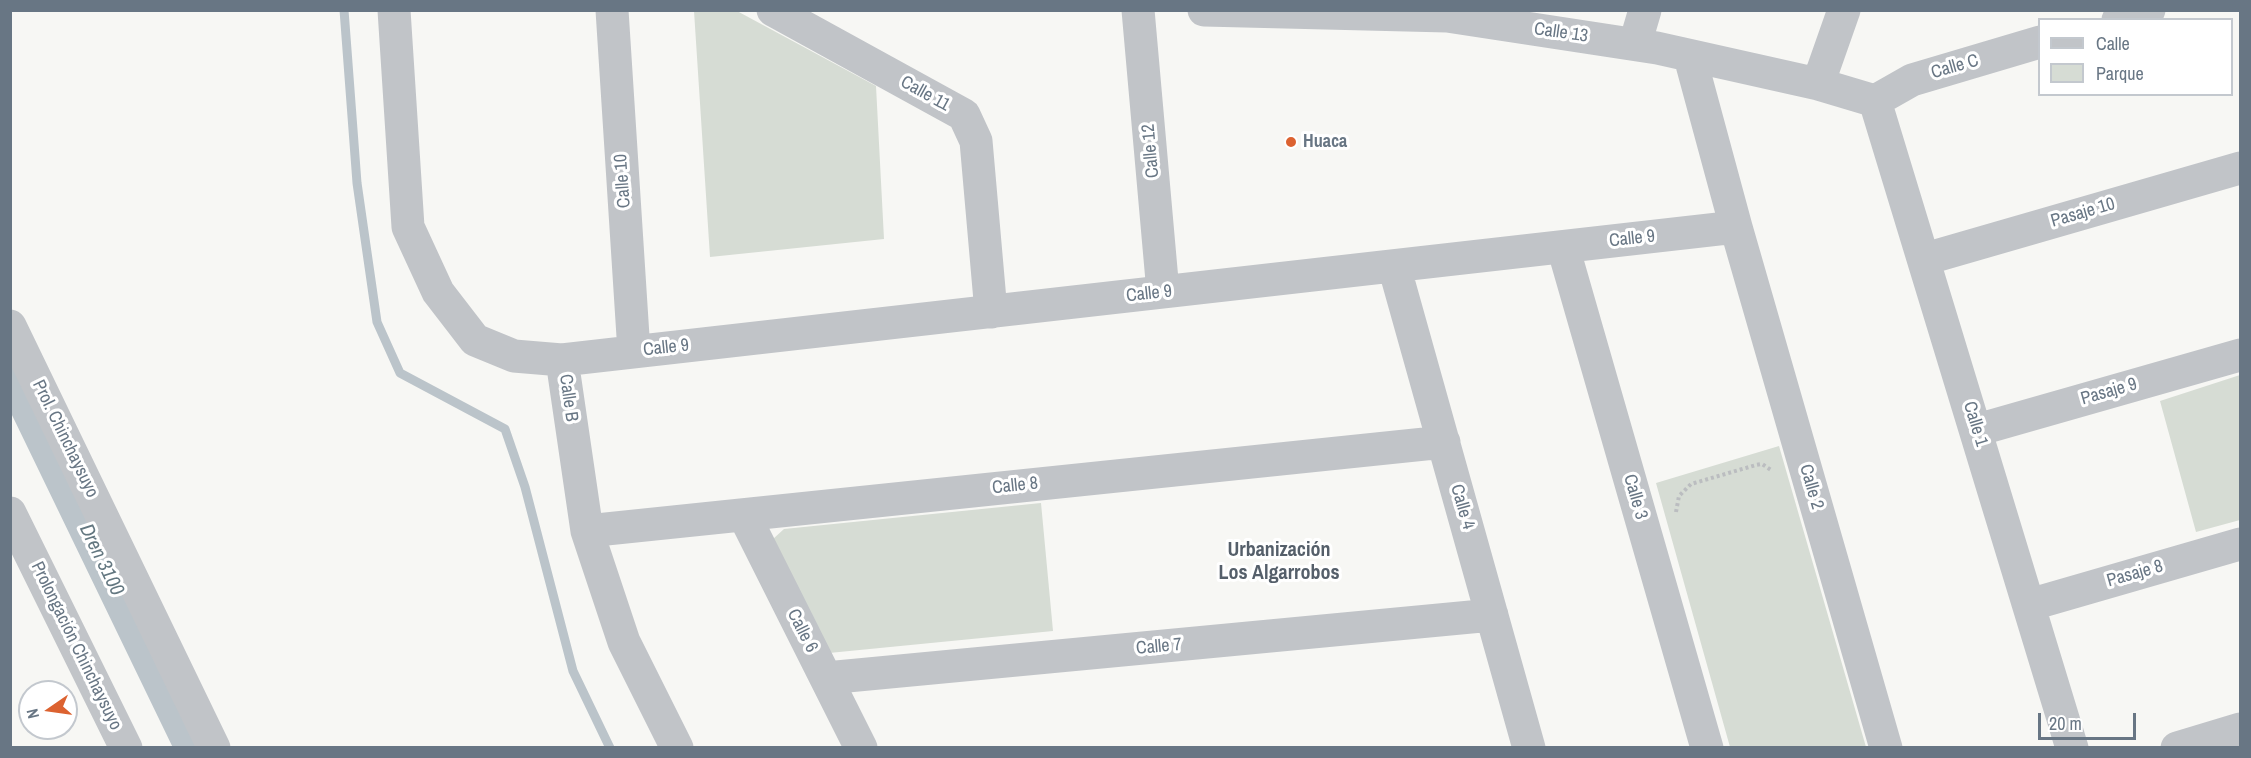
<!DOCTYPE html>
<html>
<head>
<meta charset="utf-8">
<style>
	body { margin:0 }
	#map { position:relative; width:2251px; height:758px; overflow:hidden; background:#f7f7f4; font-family:"Archivo Narrow",sans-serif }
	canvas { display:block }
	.frame { position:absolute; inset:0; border:12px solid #687684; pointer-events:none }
	.legend { position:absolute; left:2038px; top:18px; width:195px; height:78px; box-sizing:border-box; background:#fff; border:2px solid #c3c8ce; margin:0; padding:8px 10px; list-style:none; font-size:18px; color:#687684 }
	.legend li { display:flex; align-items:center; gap:12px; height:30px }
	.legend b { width:30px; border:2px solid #c3c8ce }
	.north { position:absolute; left:18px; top:680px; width:60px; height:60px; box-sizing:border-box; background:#fff; border:2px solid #c3c8ce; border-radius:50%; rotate:257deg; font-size:16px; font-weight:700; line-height:24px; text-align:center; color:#687684 }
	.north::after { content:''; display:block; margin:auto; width:21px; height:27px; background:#dc6230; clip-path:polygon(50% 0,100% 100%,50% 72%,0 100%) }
	.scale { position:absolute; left:2038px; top:713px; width:98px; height:27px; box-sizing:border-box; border:3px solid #687684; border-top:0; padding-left:8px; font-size:18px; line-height:21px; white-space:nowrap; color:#687684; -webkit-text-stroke:4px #fff; paint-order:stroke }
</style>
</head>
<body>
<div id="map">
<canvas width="2251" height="758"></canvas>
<div class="frame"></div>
<ul class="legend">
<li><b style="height:8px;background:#c1c4c8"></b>Calle</li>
<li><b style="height:16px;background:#d6dcd4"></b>Parque</li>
</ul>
<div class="north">N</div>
<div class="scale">20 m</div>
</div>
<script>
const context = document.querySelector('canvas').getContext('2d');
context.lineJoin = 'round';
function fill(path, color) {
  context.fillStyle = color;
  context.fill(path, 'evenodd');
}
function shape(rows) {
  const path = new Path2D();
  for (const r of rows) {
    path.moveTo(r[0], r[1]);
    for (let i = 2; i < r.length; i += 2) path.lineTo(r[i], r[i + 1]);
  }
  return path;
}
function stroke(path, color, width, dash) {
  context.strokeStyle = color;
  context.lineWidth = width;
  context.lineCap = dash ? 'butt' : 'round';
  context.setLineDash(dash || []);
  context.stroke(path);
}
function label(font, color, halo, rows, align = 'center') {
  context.font = font + ' "Archivo Narrow",sans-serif';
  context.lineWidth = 6;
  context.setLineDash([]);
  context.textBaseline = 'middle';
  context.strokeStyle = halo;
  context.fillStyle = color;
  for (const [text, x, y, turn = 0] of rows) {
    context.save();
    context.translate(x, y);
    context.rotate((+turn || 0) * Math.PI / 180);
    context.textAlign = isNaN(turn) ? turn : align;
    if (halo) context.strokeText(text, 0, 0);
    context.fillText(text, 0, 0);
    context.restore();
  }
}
fill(shape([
	[694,11,737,11,876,86,884,239,710,257],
	[2240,375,2240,520,2196,532,2160,401],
	[1779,446,1866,747,1730,747,1656,483],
	[1041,503,1053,631,829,653,773,539,784,529]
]), '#d6dcd4');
stroke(shape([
	[344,10,357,183,377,322,400,373,505,429,525,487,573,671,610,748]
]), '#bbc4ca', 9);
stroke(shape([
	[10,372,192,748]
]), '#bbc4ca', 34);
stroke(shape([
	[1676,512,1679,496,1691,484,1756,465,1762,464,1771,470]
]), '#bbbdc0', 4, [3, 3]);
stroke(shape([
	[394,10,408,227,438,292,475,340,514,356,562,360,587,531,624,642,677,748],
	[612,10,634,352],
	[773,10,964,115,976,141,991,312],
	[1138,10,1163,292],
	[1204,10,1447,16,1657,48,1818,84,1875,101],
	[2118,20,2149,10],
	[1635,44,1645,10],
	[1690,57,1736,227,1886,748],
	[1818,84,1844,10],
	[1875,101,2072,748],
	[1875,101,1912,80,2040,42],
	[1563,247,1707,748],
	[1925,259,2240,168],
	[1394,266,1529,748],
	[10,326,214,748],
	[562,360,1736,227],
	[1977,430,2240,355],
	[10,513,126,748],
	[744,515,861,748],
	[587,531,1444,442],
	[2029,605,2240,544],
	[826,678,1492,615],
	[2177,748,2240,729]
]), '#c1c4c8', 33);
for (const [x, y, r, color] of [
	[1291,142,6,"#dc6230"]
]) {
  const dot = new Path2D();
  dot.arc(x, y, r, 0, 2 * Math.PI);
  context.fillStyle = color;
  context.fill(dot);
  stroke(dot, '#fff', 2);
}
label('18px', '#687684', '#fff', [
	["Calle 13",1561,33,8],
	["Calle C",1955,67,-16],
	["Calle 11",925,94,29],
	["Calle 12",1151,151,-95],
	["Calle 10",623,181,-94],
	["Pasaje 10",2083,213,-16],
	["Calle 9",1632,239,-6],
	["Calle 9",1149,294,-6],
	["Calle 9",666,348,-6],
	["Pasaje 9",2109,392,-16],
	["Calle B",568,398,82],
	["Calle 1",1975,424,73],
	["Prol. Chinchaysuyo",65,439,64],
	["Calle 8",1015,486,-6],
	["Calle 2",1811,487,74],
	["Calle 3",1635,497,74],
	["Calle 4",1462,507,74],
	["Pasaje 8",2135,574,-16],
	["Calle 6",802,631,63],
	["Prolongación Chinchaysuyo",76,646,64],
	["Calle 7",1159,647,-5]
]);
label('bold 18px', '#687684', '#fff', [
	["Huaca",1303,142]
], 'left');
label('bold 20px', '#555f6a', '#fff', [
	["Urbanización",1279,551],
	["Los Algarrobos",1279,574]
]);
label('italic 20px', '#637780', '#fff', [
	["Dren 3100",101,560,64]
]);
</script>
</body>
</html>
